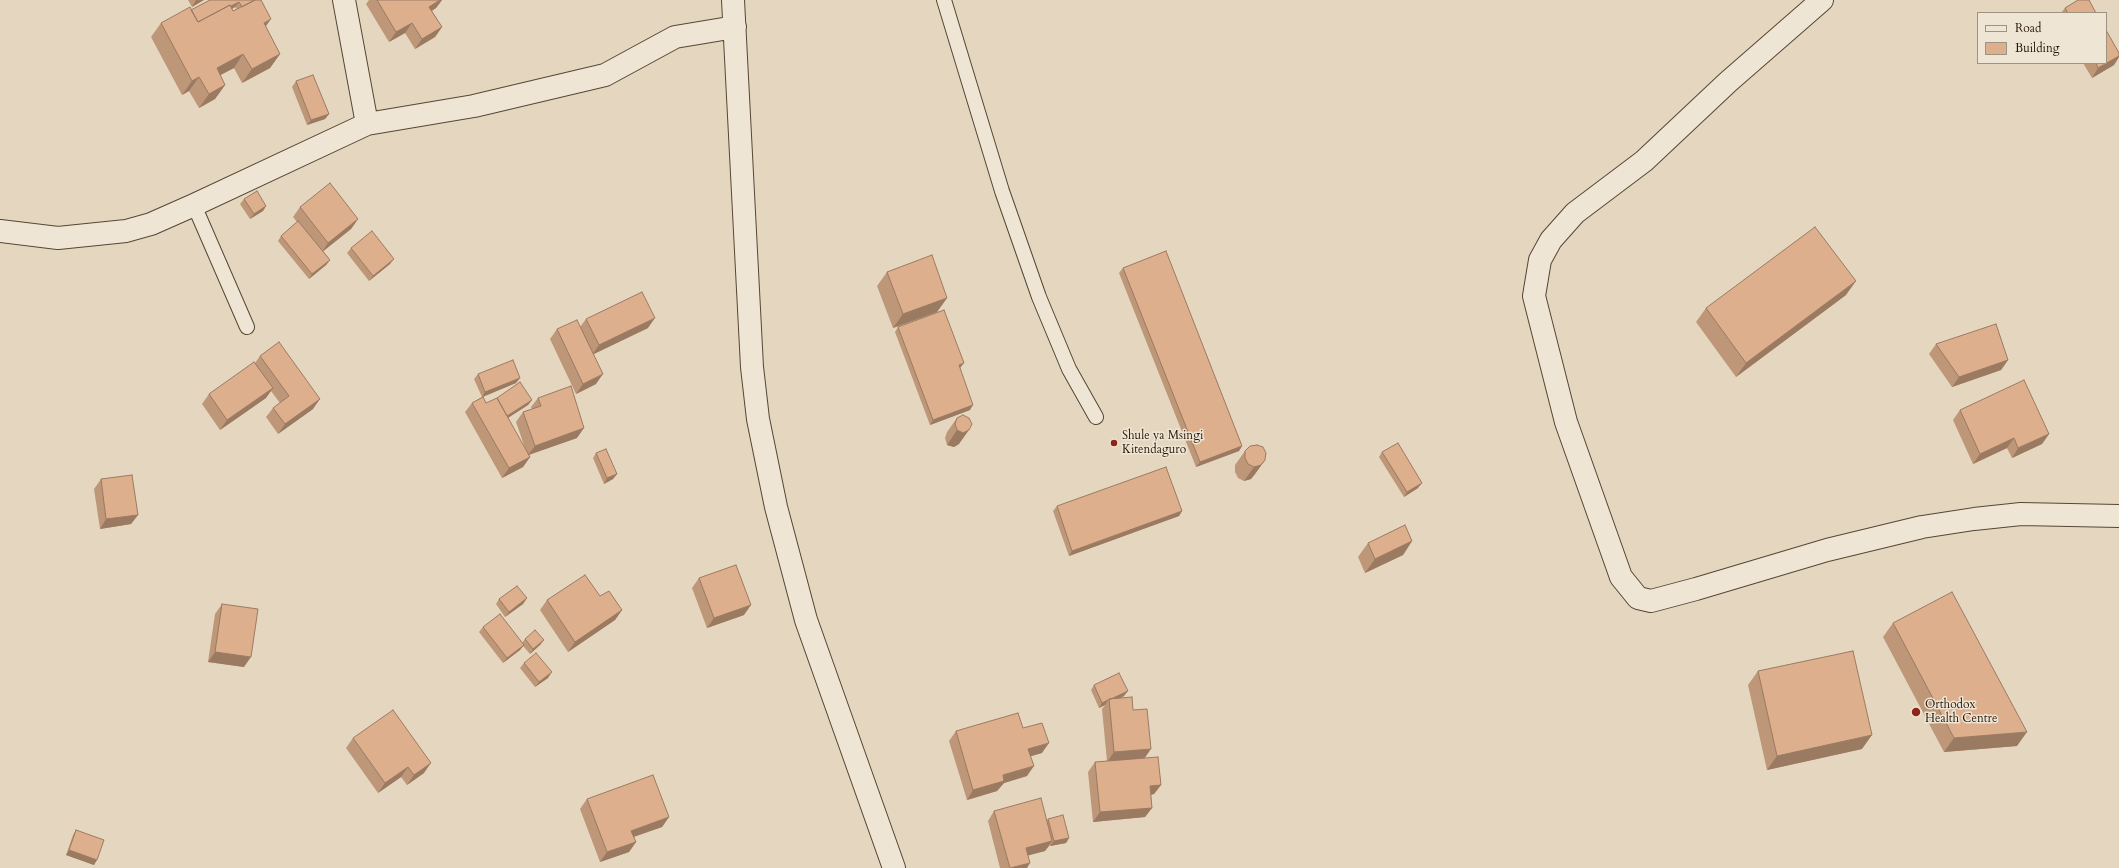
<!DOCTYPE html>
<html>
<head>
<meta charset="utf-8">
<style>
	body { margin:0 }
	#map { position:relative; width:2119px; height:868px; overflow:hidden; background:#e5d7bf; font-family:Cardo,serif }
	canvas { display:block }
	.legend { position:absolute; left:1977px; top:12px; width:130px; height:52px; box-sizing:border-box; background:#eee5d5; border:1px solid #9e9281; margin:0; padding:5px 7px; list-style:none; font-size:12px; color:#271604 }
	.legend li { display:flex; align-items:center; gap:8px; height:20px }
	.legend b { width:20px; border:1px solid #9e9281 }
</style>
</head>
<body>
<div id="map">
<canvas width="2119" height="868"></canvas>
<ul class="legend">
<li><b style="height:5px;background:#eee5d5"></b>Road</li>
<li><b style="height:11px;background:#ddaf8c"></b>Building</li>
</ul>
</div>
<script>
const context = document.querySelector('canvas').getContext('2d');
context.lineJoin = 'round';
function shape(rows) {
  const path = new Path2D();
  for (const r of rows) {
    path.moveTo(r[0], r[1]);
    for (let i = 2; i < r.length; i += 2) path.lineTo(r[i], r[i + 1]);
  }
  return path;
}
function stroke(path, color, width, dash) {
  context.strokeStyle = color;
  context.lineWidth = width;
  context.lineCap = dash ? 'butt' : 'round';
  context.setLineDash(dash || []);
  context.stroke(path);
}
function fill(path, color) {
  context.fillStyle = color;
  context.fill(path, 'evenodd');
}
function label(font, color, halo, rows, align = 'center') {
  context.font = font + ' Cardo,serif';
  context.lineWidth = 3;
  context.setLineDash([]);
  context.textBaseline = 'middle';
  context.strokeStyle = halo;
  context.fillStyle = color;
  for (const [text, x, y, turn = 0] of rows) {
    context.save();
    context.translate(x, y);
    context.rotate((+turn || 0) * Math.PI / 180);
    context.textAlign = isNaN(turn) ? turn : align;
    if (halo) context.strokeText(text, 0, 0);
    context.fillText(text, 0, 0);
    context.restore();
  }
}
const lane = shape([
	[944,0,1002,191,1039,297,1069,369,1096,417],
	[194,205,247,327]
]);
const street = shape([
	[344,0,367,124],
	[733,0,752,367,758,419,776,507,806,620,894,868],
	[1822,0,1728,82,1644,161,1575,213,1551,240,1540,260,1534,296,1566,422,1621,577,1638,598,1651,601,1696,589,1827,550,1922,527,1974,519,2021,514,2119,516],
	[0,231,58,238,126,231,151,224,194,205,367,124,474,106,605,75,675,37,735,27]
]);
stroke(lane, '#564633', 16);
stroke(street, '#564633', 24);
stroke(lane, '#eee5d5', 14);
stroke(street, '#eee5d5', 22);
fill(shape([
	[188,0,204,0,192,7],
	[210,0,261,0,266,27,280,54,270,68,242,83,234,68,220,75,225,85,215,99,199,108,189,91,182,95,151,37,161,23,191,10],
	[235,7,237,9,233,11,232,9],
	[369,0,442,0,436,8,432,11,442,27,435,37,415,49,405,33,389,42,366,4],
	[2065,8,2096,13,2061,13],
	[2119,53,2119,57,2114,65,2092,78,2083,63,2106,63],
	[296,81,329,114,325,119,307,125,292,87],
	[244,199,266,206,263,211,250,219,240,204],
	[300,207,358,219,351,229,323,251,330,260,326,265,309,279,278,241,281,236,297,222,293,217],
	[351,248,390,264,369,281,347,253],
	[1123,268,1242,446,1239,451,1196,467,1119,273],
	[887,272,947,298,937,312,893,328,877,286],
	[1846,295,1736,377,1696,322,1706,308],
	[586,319,648,328,593,354,596,384,576,394,550,339,557,329,580,327],
	[898,327,960,368,970,410,930,425,895,332],
	[1936,344,2008,360,2001,370,1952,387,1929,354],
	[260,356,313,409,278,434,266,417,273,408,280,403,271,391,266,398,220,430,202,404,209,394,255,363],
	[478,374,520,378,516,383,483,397,486,403,532,400,528,405,508,418,526,451,516,422,523,412,532,409,531,407,538,398,577,438,529,455,530,457,523,467,502,478,465,412,472,403,482,397,474,379],
	[1960,410,2049,434,2042,444,2012,458,2007,448,1973,464,1953,420],
	[957,418,959,444,954,447,947,445,945,438,947,432],
	[1245,451,1265,460,1255,474,1251,479,1244,481,1238,478,1235,472,1235,465],
	[1382,452,1418,488,1404,497,1379,457],
	[596,453,617,474,613,479,604,484,593,458],
	[101,479,138,515,131,524,100,529,94,489],
	[1057,506,1182,511,1179,516,1069,556,1053,511],
	[1412,541,1403,555,1365,573,1358,557,1368,543],
	[699,578,744,615,707,628,692,588],
	[600,596,622,610,615,620,568,652,540,610,547,600],
	[527,598,523,604,505,617,496,604,499,599],
	[222,604,244,667,208,662,215,614],
	[1893,623,2017,746,1944,752,1883,637],
	[483,627,522,643,525,639,544,640,540,645,530,654,523,646,520,650,503,663,479,632],
	[524,663,548,678,535,687,520,668],
	[1758,671,1862,749,1767,770,1748,685],
	[1094,685,1124,696,1121,698,1133,710,1145,758,1161,785,1154,794,1151,795,1152,808,1145,817,1093,822,1088,772,1095,762,1107,761,1102,709,1105,705,1099,708,1091,690],
	[1023,728,1042,753,1031,756,1027,776,1004,783,997,791,967,800,949,741,956,731],
	[353,738,424,773,407,785,401,777,378,793,346,748],
	[587,799,669,817,662,827,634,837,636,842,629,852,600,862,580,809],
	[994,811,1047,820,1048,819,1069,838,1066,843,1050,846,1050,845,1045,851,1028,855,1027,868,1000,868,988,821],
	[76,830,94,865,66,855,73,835]
]), '#be9678');
fill(shape([
	[196,0,204,0,192,7],
	[440,0,442,0,436,8,423,16,429,7],
	[239,2,235,7,195,29,199,24],
	[271,19,261,33,264,23],
	[412,23,405,33,389,42,396,32],
	[442,27,435,37,415,49,422,39],
	[243,54,234,68,207,82,217,68],
	[280,54,270,68,242,83,252,69],
	[2119,56,2119,57,2114,65,2092,78,2098,68],
	[199,77,189,91,182,95,192,81],
	[225,85,215,99,199,108,209,94],
	[329,114,325,119,307,125,311,120],
	[266,206,263,211,250,219,254,214],
	[358,219,351,229,321,253,328,243],
	[394,259,390,264,369,281,373,276],
	[330,260,326,265,309,279,312,274],
	[1856,281,1846,295,1736,377,1746,363],
	[947,298,937,312,893,328,903,314],
	[655,318,648,328,592,355,599,345],
	[2008,360,2001,370,1952,387,1959,377],
	[964,363,960,368,955,370,959,365],
	[603,374,596,384,576,394,583,384],
	[520,378,516,383,482,397,485,392],
	[273,388,266,398,220,430,227,420],
	[320,399,313,409,278,434,285,424],
	[532,400,528,405,503,421,507,416],
	[973,405,970,410,930,425,933,420],
	[584,428,577,438,528,455,535,446],
	[957,430,969,430,959,444,954,447,947,445],
	[2049,434,2042,444,2012,458,2018,448],
	[2014,438,2007,448,1973,464,1980,454],
	[1242,446,1239,451,1196,467,1200,462],
	[530,457,523,467,502,478,509,468],
	[1265,460,1255,474,1251,479,1244,481,1254,467],
	[617,474,613,479,604,484,607,478],
	[1422,483,1418,488,1404,497,1407,492],
	[1182,511,1179,516,1069,556,1072,551],
	[138,515,131,524,100,529,106,519],
	[1412,541,1403,555,1365,573,1375,559],
	[527,598,523,604,505,617,509,612],
	[751,605,744,615,707,628,714,618],
	[622,610,615,620,568,652,575,642],
	[544,640,540,645,530,654,533,649],
	[524,645,520,650,503,663,507,658],
	[215,652,251,657,244,667,208,662],
	[552,672,548,678,535,687,539,682],
	[1128,691,1124,696,1110,703,1109,700],
	[1108,700,1105,705,1099,708,1102,703],
	[2027,732,2017,746,1944,752,1954,738],
	[1872,735,1862,749,1767,770,1777,756],
	[1049,743,1042,753,1021,759,1028,749],
	[1151,749,1144,759,1107,762,1114,752],
	[431,763,424,773,407,785,414,775],
	[1034,766,1027,776,1004,783,997,791,967,800,973,790,1003,775],
	[408,767,401,777,378,793,385,783],
	[1161,785,1154,794,1143,796,1150,786],
	[1152,808,1145,817,1093,822,1100,812],
	[669,817,662,827,624,840,631,831],
	[1069,838,1066,843,1050,846,1054,841],
	[1052,841,1045,851,1019,858,1026,848],
	[636,842,629,852,600,862,607,852],
	[69,850,97,860,94,865,66,855],
	[1030,863,1027,868,1010,868]
]), '#9b7a62');
const building = shape([
	[210,0,255,0,242,7,239,2,231,6,230,5,198,22,191,10,210,0],
	[255,0,261,0,271,19,264,23,280,54,252,69,243,54,217,68,225,85,209,94,199,77,192,81,161,23,190,7,198,22,230,5,233,11,255,0],
	[377,0,440,0,429,7,442,27,422,39,412,23,396,32,377,0],
	[2078,0,2089,0,2096,13,2068,13,2065,8,2078,0],
	[2106,30,2119,53,2119,56,2098,68,2096,63,2106,63,2106,30],
	[313,75,329,114,311,120,296,81,313,75],
	[330,183,358,219,328,243,300,207,330,183],
	[257,191,266,206,254,214,244,199,257,191],
	[298,221,330,260,312,274,281,236,298,221],
	[1815,227,1856,281,1746,363,1706,308,1815,227],
	[372,231,394,259,373,276,351,248,372,231],
	[1166,251,1242,446,1200,462,1123,268,1166,251],
	[932,255,947,298,903,314,887,272,932,255],
	[642,292,655,318,599,345,586,319,642,292],
	[944,310,964,363,959,365,973,405,933,420,898,327,944,310],
	[577,320,603,374,583,384,557,329,577,320],
	[1996,324,2008,360,1959,377,1936,344,1996,324],
	[279,342,320,399,285,424,273,408,289,396,260,356,279,342],
	[513,360,520,378,485,392,478,374,513,360],
	[254,362,273,388,227,420,209,394,254,362],
	[2024,380,2049,434,2018,448,2014,438,1980,454,1960,410,2024,380],
	[520,382,532,400,507,416,497,398,520,382],
	[571,386,584,428,535,446,523,412,541,406,538,398,571,386],
	[483,397,486,403,497,398,530,457,509,468,472,403,483,397],
	[963,415,969,418,972,424,969,430,963,433,957,430,955,424,957,418,963,415],
	[1398,443,1422,483,1407,492,1382,452,1398,443],
	[1257,445,1263,447,1266,453,1265,460,1261,465,1254,467,1248,464,1245,458,1245,451,1250,446,1257,445],
	[606,449,617,474,607,478,596,453,606,449],
	[1166,467,1182,511,1072,551,1057,506,1166,467],
	[132,475,138,515,106,519,101,479,132,475],
	[1405,525,1412,541,1375,559,1368,543,1405,525],
	[736,565,751,605,714,618,699,578,736,565],
	[585,575,600,596,609,591,622,610,575,642,547,600,585,575],
	[517,586,527,598,509,612,499,599,517,586],
	[1952,592,2027,732,1954,738,1893,623,1952,592],
	[222,604,258,609,251,657,215,652,222,604],
	[500,614,524,645,507,658,483,627,500,614],
	[535,630,544,640,533,649,525,639,535,630],
	[1853,651,1872,735,1777,756,1758,671,1853,651],
	[536,653,552,672,539,682,524,663,536,653],
	[1119,673,1128,691,1111,699,1109,699,1108,700,1102,703,1094,685,1119,673],
	[1132,697,1133,710,1147,709,1151,749,1114,752,1109,699,1132,697],
	[393,710,431,763,414,775,408,767,385,783,353,738,393,710],
	[1018,713,1023,728,1042,723,1049,743,1028,749,1034,766,1003,775,1004,781,973,790,956,731,1018,713],
	[1158,757,1161,785,1150,786,1152,808,1100,812,1095,762,1158,757],
	[653,775,669,817,631,831,636,842,607,852,587,799,653,775],
	[1041,798,1052,841,1026,848,1030,863,1010,868,994,811,1041,798],
	[1063,815,1069,838,1054,841,1048,819,1063,815],
	[76,830,104,840,97,860,69,850,76,830]
]);
fill(building, '#ddaf8c');
stroke(building, '#9b7a62', 1);
for (const [x, y, r, color] of [
	[1114,443,4,"#8f2418"],
	[1916,712,5,"#8f2418"]
]) {
  const dot = new Path2D();
  dot.arc(x, y, r, 0, 2 * Math.PI);
  context.fillStyle = color;
  context.fill(dot);
  stroke(dot, '#eee5d5', 1.5);
}
label('12px', '#271604', '#eee5d5', [
	["Shule ya Msingi",1122,436],
	["Kitendaguro",1122,450],
	["Orthodox",1925,705],
	["Health Centre",1925,719]
], 'left');
</script>
</body>
</html>
